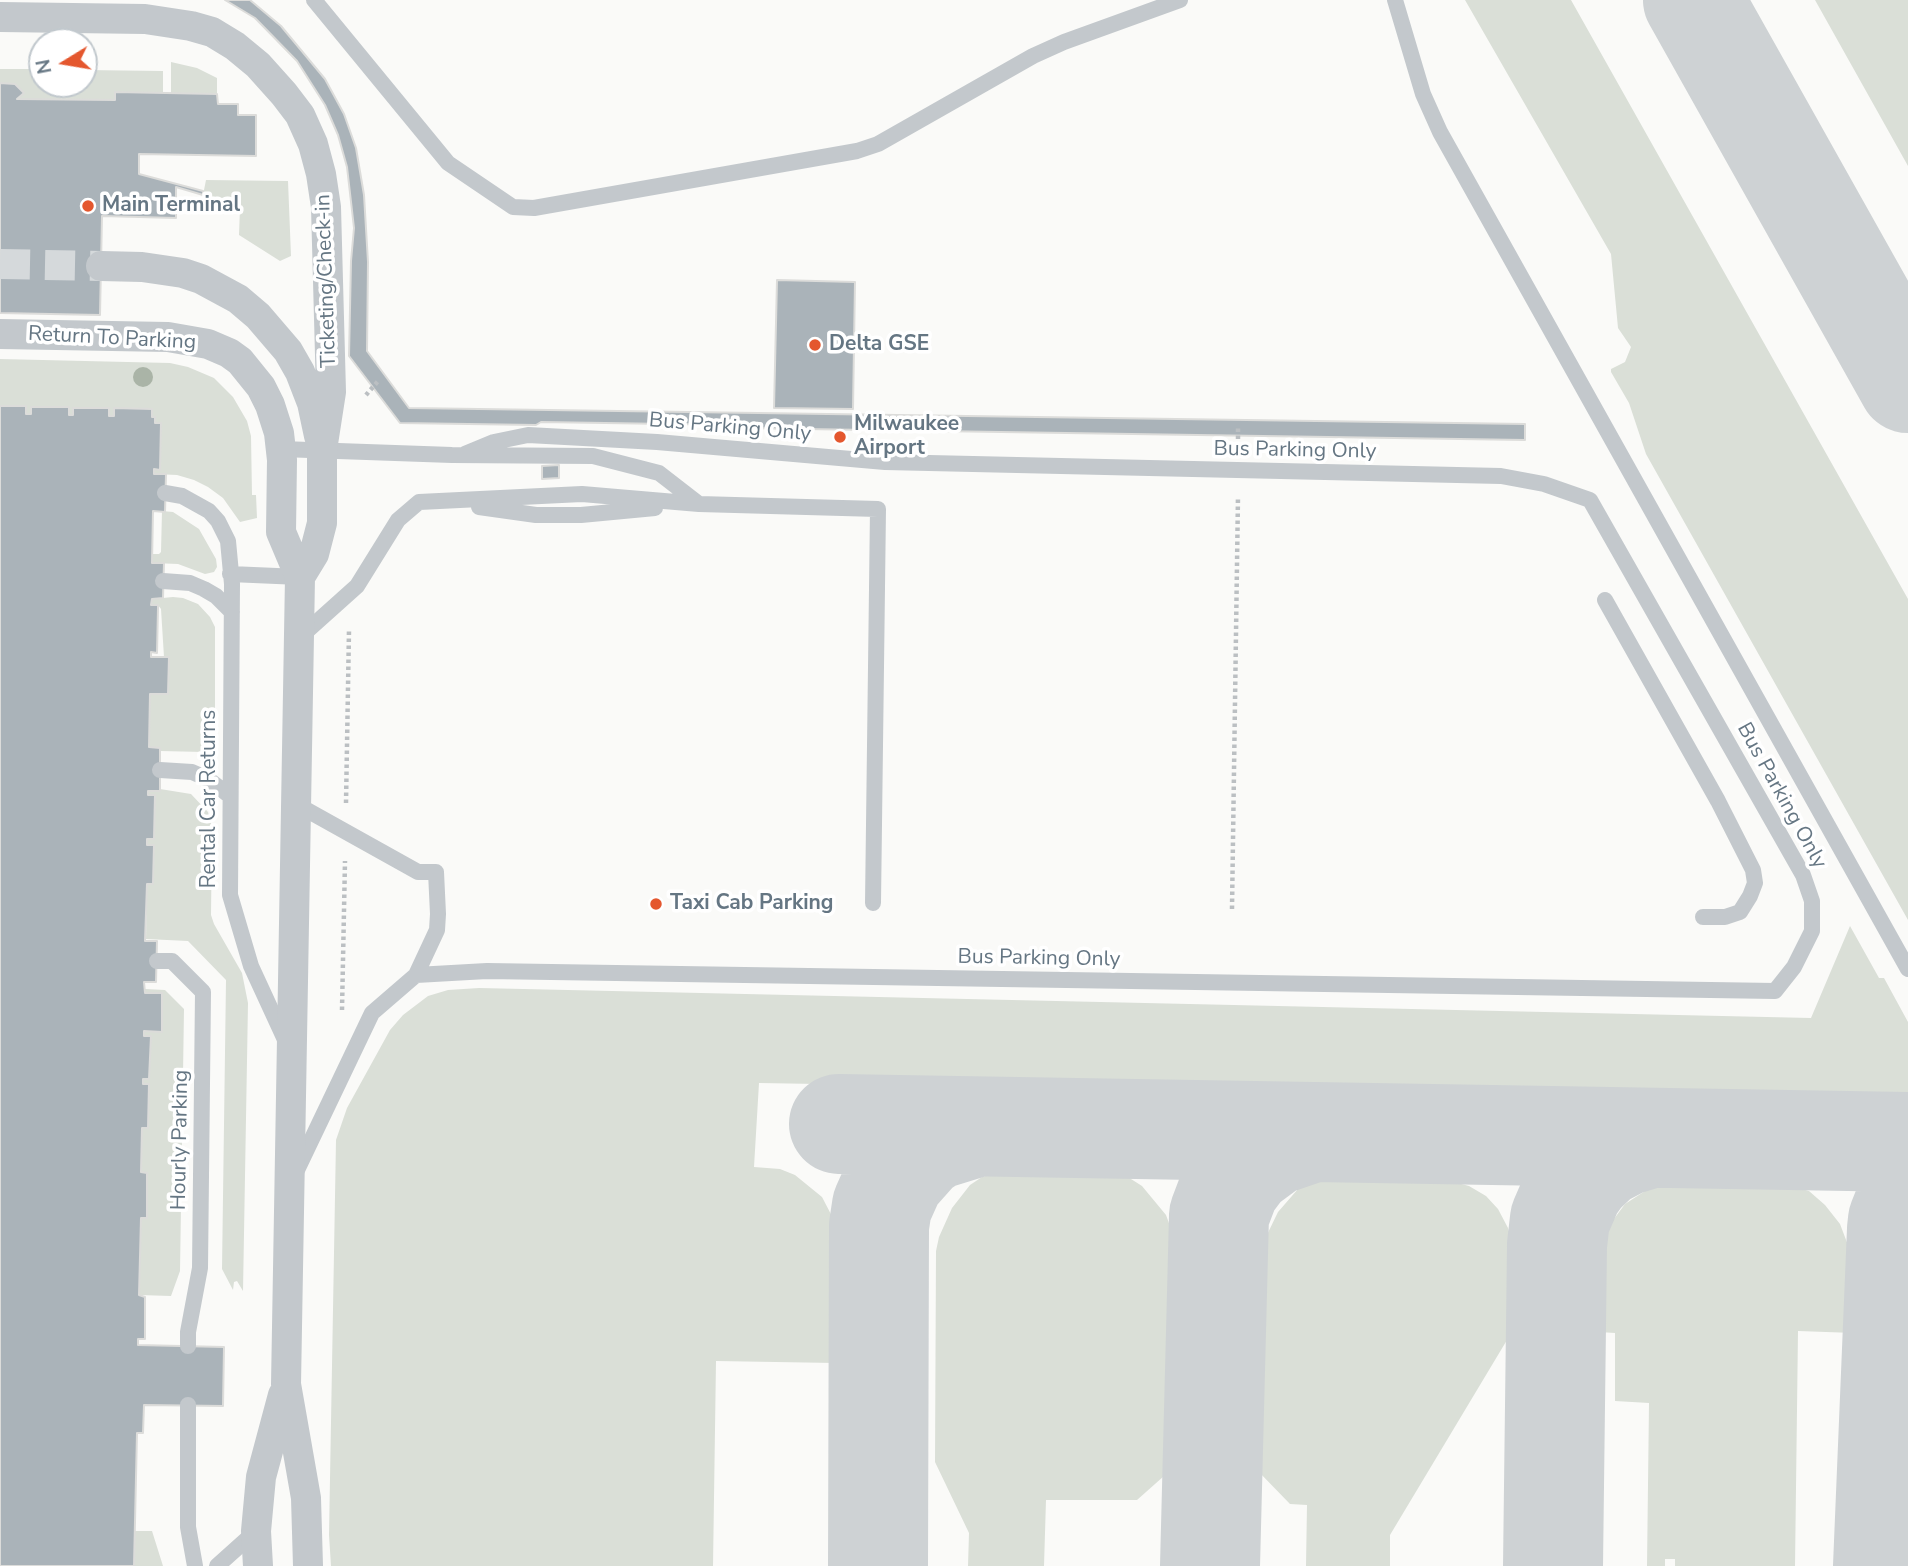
<!DOCTYPE html>
<html>
<head>
<meta charset="utf-8">
<style>
	body { margin:0 }
	#map { position:relative; width:1908px; height:1566px; overflow:hidden; background:#fafaf8; font-family:"Nunito Sans",sans-serif }
	canvas { display:block }
	.north { position:absolute; left:28px; top:28px; width:70px; height:70px; box-sizing:border-box; background:#fff; border:2px solid #c1c8cd; border-radius:50%; rotate:259deg; font-size:19px; font-weight:700; line-height:28px; text-align:center; color:#657683 }
	.north::after { content:''; display:block; margin:auto; width:24px; height:32px; background:#e4572e; clip-path:polygon(50% 0,100% 100%,50% 72%,0 100%) }
</style>
</head>
<body>
<div id="map">
<canvas width="1908" height="1566"></canvas>
<div class="north">N</div>
</div>
<script>
const context = document.querySelector('canvas').getContext('2d');
context.lineJoin = 'round';
function fill(path, color) {
  context.fillStyle = color;
  context.fill(path, 'evenodd');
}
function shape(rows) {
  const path = new Path2D();
  for (const r of rows) {
    path.moveTo(r[0], r[1]);
    for (let i = 2; i < r.length; i += 2) path.lineTo(r[i], r[i + 1]);
  }
  return path;
}
function stroke(path, color, width, dash) {
  context.strokeStyle = color;
  context.lineWidth = width;
  context.lineCap = dash ? 'butt' : 'round';
  context.setLineDash(dash || []);
  context.stroke(path);
}
function label(font, color, halo, rows, align = 'center') {
  context.font = font + ' "Nunito Sans",sans-serif';
  context.lineWidth = 7;
  context.setLineDash([]);
  context.textBaseline = 'middle';
  context.strokeStyle = halo;
  context.fillStyle = color;
  for (const [text, x, y, turn = 0] of rows) {
    context.save();
    context.translate(x, y);
    context.rotate((+turn || 0) * Math.PI / 180);
    context.textAlign = isNaN(turn) ? turn : align;
    if (halo) context.strokeText(text, 0, 0);
    context.fillText(text, 0, 0);
    context.restore();
  }
}
fill(shape([
	[1465,0,1571,0,1908,599,1908,920,1646,454,1629,403,1611,372,1611,369,1625,362,1631,347,1618,328,1611,254],
	[1815,0,1908,0,1908,166],
	[171,62,197,68,217,78,217,94,171,93],
	[0,69,42,69,42,84,84,84,84,70,163,71,163,93,116,92,115,100,17,99,24,93,15,84,0,83],
	[206,180,288,181,291,256,280,261,239,235,240,208,203,195],
	[0,359,170,363,188,367,214,378,233,397,247,421,251,436,252,495,256,495,257,518,240,522,223,498,208,487,194,480,177,475,154,474,154,469,161,470,161,423,155,423,155,417,114,408,114,416,109,416,109,408,73,408,73,415,69,415,69,407,32,407,31,414,26,414,26,406,0,406],
	[162,511,173,512,199,529,216,559,217,567,214,572,205,574,178,564,152,563,153,554,159,554,161,552],
	[173,597,183,598,198,604,210,617,215,627,215,742,211,749,204,752,160,751,160,748,149,747,150,694,168,694,169,657,164,657,161,609,158,605,151,605,152,599],
	[160,789,191,794,208,812,212,828,211,915,214,924,242,973,248,1003,243,1291,237,1281,234,1282,233,1290,222,1269,226,980,188,941,146,939,147,884,153,884,154,845,147,845,147,839,154,838,155,796,148,795,148,791],
	[1850,926,1879,978,1884,978,1908,1022,1908,1095,1904,1100,1825,1101,759,1083,754,1167,780,1169,795,1175,822,1197,835,1222,837,1234,835,1363,716,1361,713,1566,331,1566,329,1535,336,1140,347,1108,390,1030,403,1015,428,996,448,990,479,988,1811,1018],
	[145,989,165,990,184,1009,180,1271,171,1296,139,1295,141,1218,147,1217,147,1173,141,1172,142,1128,148,1128,149,1085,143,1084,143,1079,149,1079,150,1037,144,1036,144,1031,162,1031,162,994,145,993],
	[1007,1170,1120,1172,1142,1186,1166,1215,1174,1237,1175,1247,1173,1468,1137,1500,1046,1500,1044,1566,968,1566,969,1533,935,1462,936,1251,939,1237,952,1208,970,1185,982,1177],
	[1341,1177,1439,1178,1469,1186,1486,1196,1498,1209,1508,1228,1512,1242,1513,1330,1390,1535,1390,1566,1306,1566,1307,1505,1290,1504,1257,1470,1263,1243,1278,1212,1298,1189,1317,1181],
	[1774,1181,1809,1191,1825,1205,1840,1224,1851,1253,1855,1278,1854,1333,1798,1331,1795,1566,1675,1566,1675,1559,1665,1559,1665,1566,1647,1566,1649,1403,1615,1401,1615,1333,1599,1332,1601,1244,1611,1223,1625,1204,1656,1184],
	[134,1531,152,1531,163,1566,134,1566]
]), '#dadfd7');
stroke(shape([
	[1693,0,1908,383],
	[839,1124,1908,1142],
	[878,1566,879,1226,882,1206,895,1177,919,1150,934,1140,976,1127],
	[1210,1566,1219,1215,1230,1186,1245,1166,1272,1146,1307,1134],
	[1553,1566,1557,1245,1560,1219,1573,1189,1583,1175,1601,1158,1624,1146,1647,1139],
	[1883,1566,1897,1229,1898,1220,1908,1195]
]), '#ced2d4', 100);
const building = shape([
	[225,0,250,0,281,26,325,79,344,114,356,148,364,195,368,262,367,351,409,408,1525,424,1525,440,739,428,733,425,541,422,536,425,400,423,349,356,351,261,354,228,347,167,338,135,325,105,297,61,255,18,225,0],
	[0,83,15,84,24,93,17,99,115,100,115,92,217,94,218,104,238,104,238,115,256,115,256,156,139,154,139,174,203,191,203,195,176,187,176,218,102,216,100,315,0,313,0,83],
	[777,280,855,282,853,409,774,408,777,280],
	[0,406,26,406,26,414,31,414,31,407,69,407,69,415,73,415,73,408,109,408,109,416,114,416,114,408,152,409,152,417,155,417,155,423,161,423,160,470,154,469,154,474,166,474,165,512,153,511,152,563,164,563,163,598,152,599,151,605,158,605,158,608,157,653,151,652,151,657,169,657,168,694,150,694,149,747,160,748,160,791,148,791,148,795,155,795,154,839,147,839,147,845,154,845,153,884,147,884,145,941,157,941,156,982,144,982,145,993,162,993,162,1032,144,1031,144,1036,151,1036,149,1079,143,1079,143,1084,149,1084,148,1128,142,1128,141,1172,147,1173,147,1218,141,1218,139,1295,145,1297,145,1339,138,1339,138,1345,224,1347,223,1406,144,1405,143,1433,137,1433,134,1566,0,1566,0,406],
	[559,465,559,478,542,479,542,466,559,465]
]);
fill(building, '#aab3b9');
stroke(building, '#dcdcda', 2);
stroke(shape([
	[0,264,101,266]
]), '#d5d9db', 30, [30, 15]);
stroke(shape([
	[366,395,379,380],
	[1238,446,1238,426],
	[346,803,349,630],
	[1232,909,1238,496],
	[342,1010,345,861]
]), '#bbbfc2', 4.5, [3.5, 3.5]);
stroke(shape([
	[314,0,448,163,513,207,534,208,857,151,878,144,1033,56,1064,42,1180,0],
	[1395,0,1423,94,1440,132,1908,969],
	[281,449,452,455,593,456,659,473,699,504],
	[165,493,182,496,209,511,218,521,228,541,232,584,230,895,251,966,286,1042],
	[479,507,536,515,581,515,655,508],
	[230,574,300,577],
	[163,581,190,583,204,589,216,596,232,612],
	[1605,600,1718,801,1753,870,1755,883,1750,896,1740,912,1725,917,1703,917],
	[299,638,357,586,398,520,419,502,582,494,699,504,878,509,873,903],
	[160,770,192,772,208,779,230,796],
	[296,804,418,872,436,872,438,914,437,930,416,975,372,1013,297,1170],
	[157,961,172,961,203,992,200,1268,188,1332,188,1346],
	[416,975,487,971,1775,991,1794,967,1812,931,1812,901,1803,875,1590,500,1544,484,1501,476,885,462,657,442,528,435,494,442,465,454],
	[188,1405,188,1527,195,1566],
	[217,1566,256,1531]
]), '#c3c8cc', 16);
stroke(shape([
	[0,17,145,19,191,26,212,32,235,46,258,65,284,94,300,115,313,144,321,174,326,207,331,392,322,450,322,523,314,554,300,577,286,1384,306,1498,308,1566],
	[101,266,142,267,183,273,201,279,238,299,258,316,288,351,300,372,312,403,319,436],
	[0,334,168,337,208,344,229,353,240,361,261,387,270,405,279,433,282,460,281,532,300,577],
	[258,1566,256,1531,261,1477,283,1395]
]), '#c3c8cc', 30);
context.fillStyle = '#aab4a7';
for (const [x, y] of [
	[143,377]
]) {
  context.beginPath();
  context.arc(x, y, 10, 0, 2 * Math.PI);
  context.fill();
}
for (const [x, y, r, color] of [
	[88,206,7,"#e4572e"],
	[815,345,7,"#e4572e"],
	[840,437,7,"#e4572e"],
	[656,904,7,"#e4572e"]
]) {
  const dot = new Path2D();
  dot.arc(x, y, r, 0, 2 * Math.PI);
  context.fillStyle = color;
  context.fill(dot);
  stroke(dot, '#fff', 2.5);
}
label('bold 21px', '#657683', '#fff', [
	["Main Terminal",102,206],
	["Delta GSE",829,345],
	["Milwaukee",854,425],
	["Airport",854,449],
	["Taxi Cab Parking",670,904]
], 'left');
label('21px', '#657683', '#fff', [
	["Ticketing/Check-in",327,281,-92],
	["Return To Parking",112,339,3],
	["Bus Parking Only",730,428,5],
	["Bus Parking Only",1295,451,1],
	["Bus Parking Only",1781,796,61],
	["Rental Car Returns",210,799,-90],
	["Bus Parking Only",1039,959,1],
	["Hourly Parking",181,1140,-89]
]);
</script>
</body>
</html>
